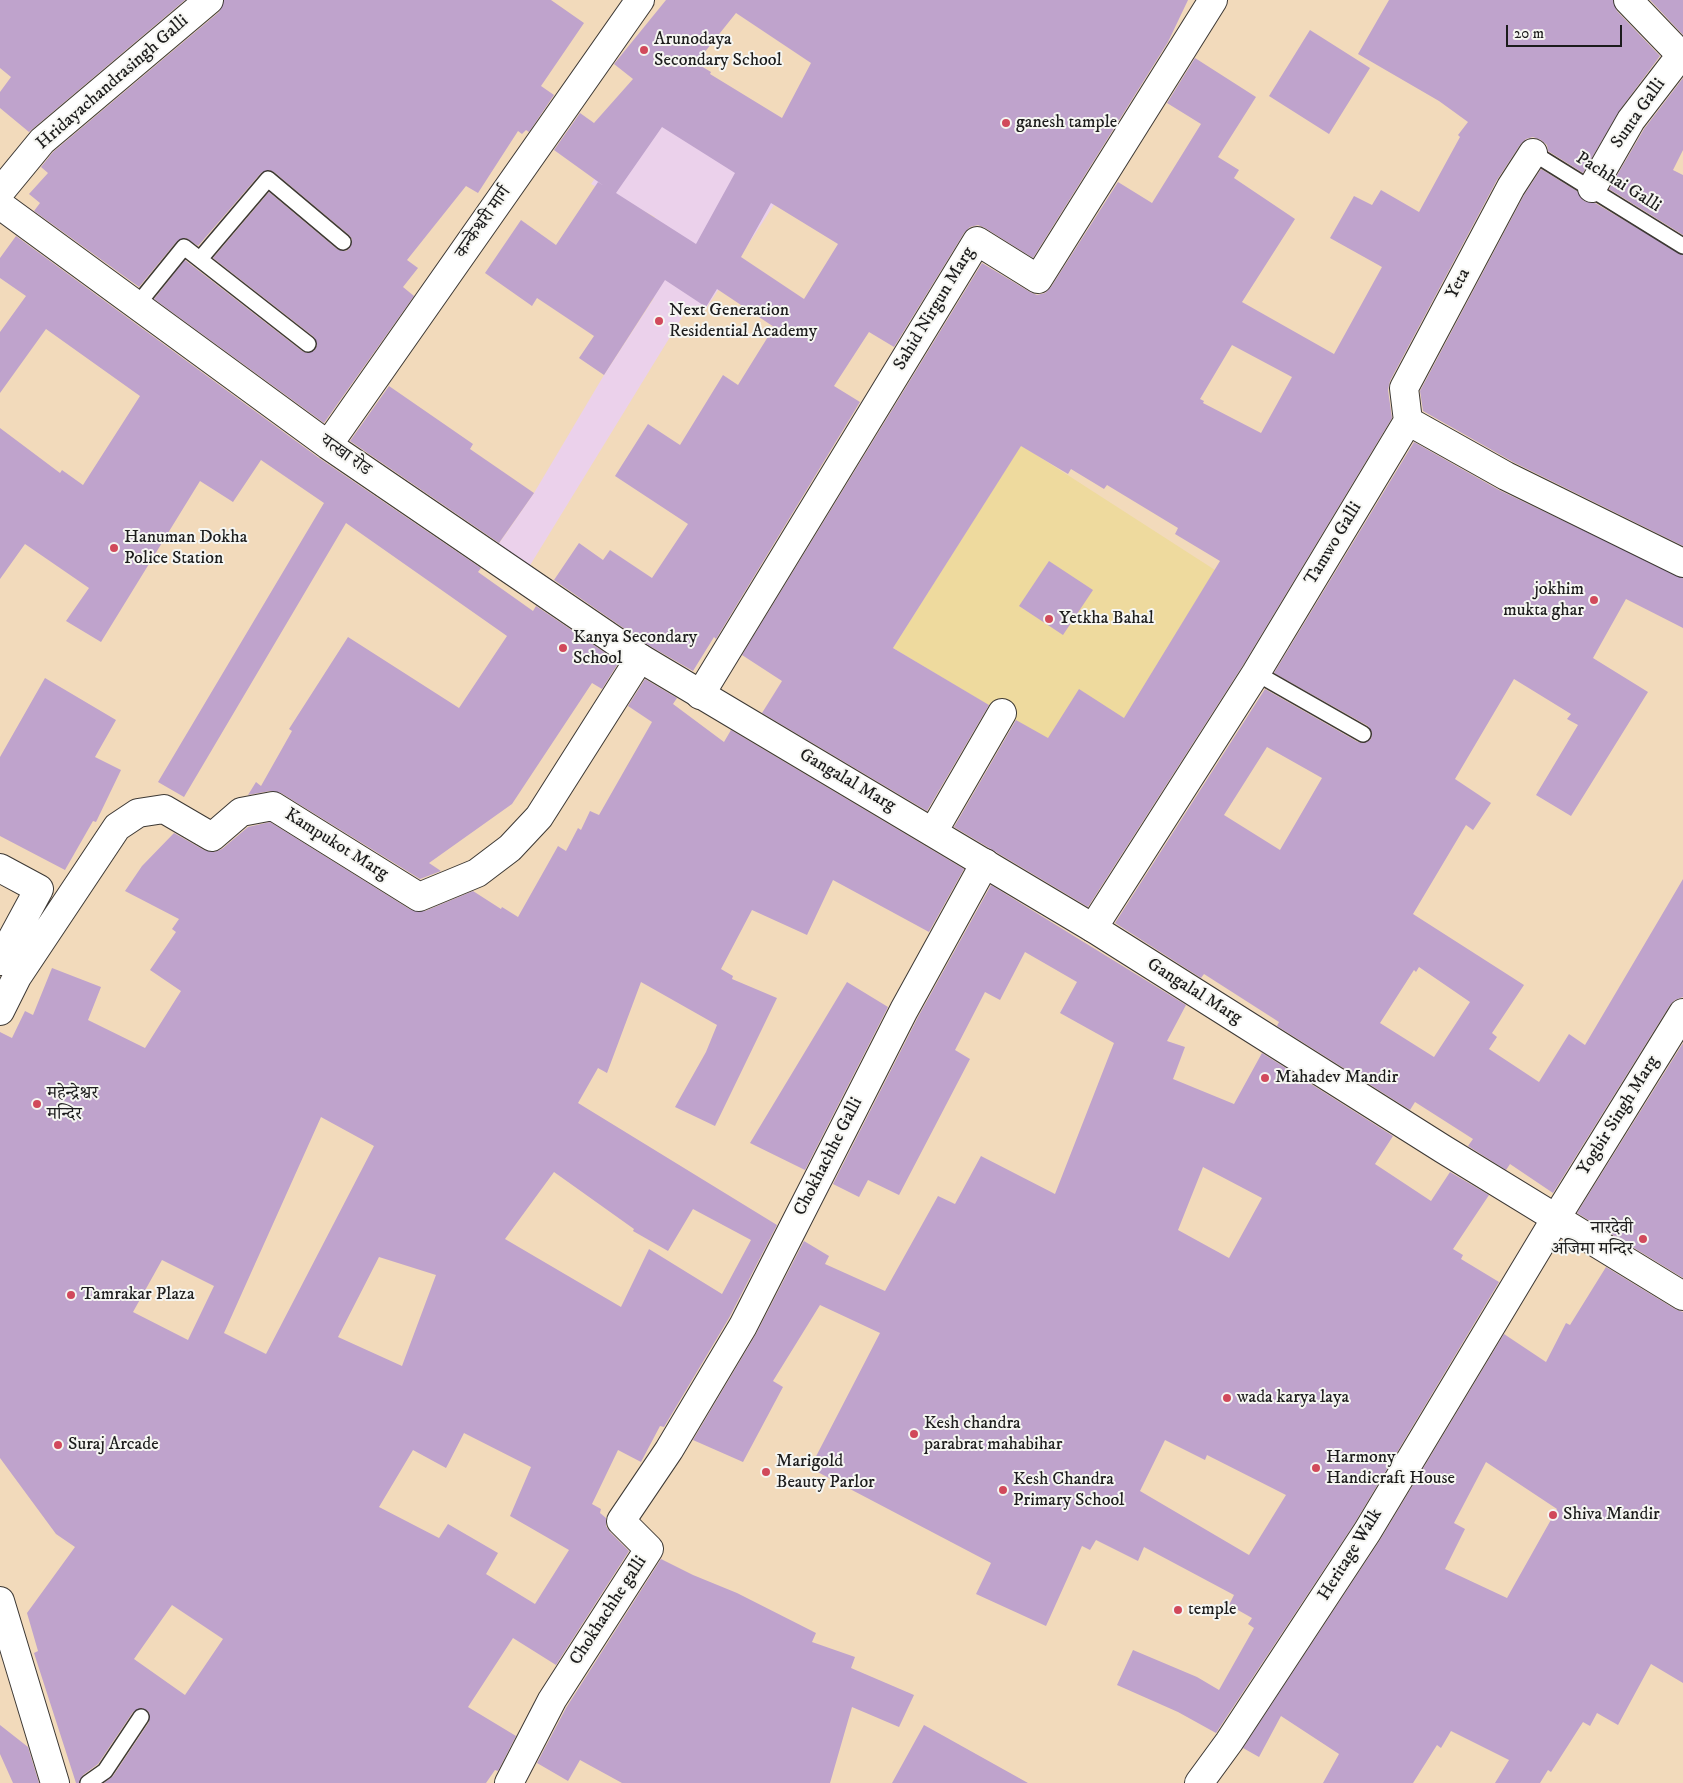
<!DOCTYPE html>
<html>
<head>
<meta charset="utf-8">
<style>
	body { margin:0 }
	#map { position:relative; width:1683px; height:1783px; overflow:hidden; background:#f2dabb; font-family:"IM FELL DW Pica",serif }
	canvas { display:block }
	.scale { position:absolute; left:1506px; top:25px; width:116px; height:22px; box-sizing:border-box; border:2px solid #1c1c1c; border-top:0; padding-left:6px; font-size:15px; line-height:18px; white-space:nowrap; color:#1c1c1c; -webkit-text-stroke:4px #f6f6f2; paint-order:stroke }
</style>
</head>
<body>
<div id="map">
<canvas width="1683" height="1783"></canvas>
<div class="scale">20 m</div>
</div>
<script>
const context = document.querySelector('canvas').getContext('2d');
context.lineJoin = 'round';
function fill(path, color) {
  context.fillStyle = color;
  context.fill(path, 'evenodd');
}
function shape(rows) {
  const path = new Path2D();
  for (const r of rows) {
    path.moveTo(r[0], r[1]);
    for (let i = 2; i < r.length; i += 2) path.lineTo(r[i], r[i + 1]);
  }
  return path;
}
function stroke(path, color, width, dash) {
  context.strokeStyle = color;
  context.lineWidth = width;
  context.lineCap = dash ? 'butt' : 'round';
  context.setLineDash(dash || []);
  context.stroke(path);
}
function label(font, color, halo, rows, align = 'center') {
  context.font = font + ' "IM FELL DW Pica","Noto Serif Devanagari",serif';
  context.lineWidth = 4;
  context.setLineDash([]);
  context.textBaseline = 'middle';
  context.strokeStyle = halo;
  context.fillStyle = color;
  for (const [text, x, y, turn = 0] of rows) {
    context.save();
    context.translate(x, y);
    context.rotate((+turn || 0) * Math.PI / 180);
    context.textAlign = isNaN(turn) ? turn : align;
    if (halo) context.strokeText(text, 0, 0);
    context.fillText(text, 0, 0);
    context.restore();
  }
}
fill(shape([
	[657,89,793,176,703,313,689,306,529,567,498,545,534,493,604,375,654,298,615,271,655,217,591,184]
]), '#ebd1eb');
fill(shape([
	[1021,445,1215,570,1095,769,893,648]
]), '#eeda9e');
fill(shape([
	[0,0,185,0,29,132,0,108,0,92,11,77,0,68],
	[224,0,551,0,584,23,541,86,554,95,529,132,526,130,522,134,518,131,478,193,466,186,407,260,418,268,403,287,414,296,324,423,154,299,185,260,302,351,307,353,315,350,317,345,314,337,213,258,269,192,337,249,346,251,350,248,352,239,349,235,274,172,269,170,261,173,198,246,186,238,177,241,139,287,34,211,40,203,29,194,48,173,41,167,53,152,219,12],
	[666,0,1188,0,1168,42,1033,258,985,228,978,225,970,227,964,233,894,347,869,332,834,386,860,402,716,639,714,637,693,671,648,645,554,580,579,543,603,560,610,550,652,578,688,524,615,476,648,424,680,445,723,375,738,385,774,327,717,289,706,307,665,280,604,375,579,358,594,336,537,298,532,306,485,273,521,220,556,245,598,182,604,186,554,150,580,113,594,123,633,79,614,64],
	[736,13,811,63,782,118,710,74,711,72,696,63],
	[662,127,735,173,696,244,616,193],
	[771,203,838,244,804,299,741,257],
	[1389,0,1613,0,1617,11,1660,56,1619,111,1583,173,1548,151,1547,145,1541,140,1533,137,1526,139,1520,145,1497,180,1390,381,1388,390,1392,418,1243,665,1088,907,954,827,1016,720,1048,738,1079,689,1124,718,1220,561,1175,534,1178,528,1107,485,1104,489,1071,469,1068,474,1021,446,893,648,989,705,927,811,762,713,782,681,742,655,982,263,1030,292,1037,295,1045,293,1051,287,1118,182,1152,203,1201,124,1167,103,1195,58,1256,97,1218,157,1239,170,1234,178,1295,219,1242,302,1334,354,1382,267,1330,238,1354,196,1372,205,1381,190,1419,212,1460,137,1458,135,1468,122,1439,101,1358,54],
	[1232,345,1292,377,1261,433,1203,403,1204,401,1200,399],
	[1650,0,1683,0,1683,35],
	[1310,30,1370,68,1329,134,1269,96],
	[1683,78,1683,150,1673,170,1683,175,1683,235,1609,189,1644,129],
	[1541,169,1577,191,1584,201,1595,203,1683,255,1683,546,1513,462,1423,411,1420,391,1524,195],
	[16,236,319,458,481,568,478,572,533,611,536,606,619,662,602,689,592,683,512,804,429,863,441,871,420,879,281,793,270,791,248,795,256,782,261,786,292,731,289,729,348,637,459,708,507,636,346,523,184,797,158,782,324,503,261,460,233,502,200,481,101,642,66,621,89,588,25,544,0,579,0,428,60,473,62,470,83,485,140,396,46,329,0,393,0,332,26,296,0,278,0,258],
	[389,386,473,444,470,449,534,493,499,543,350,441],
	[1414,442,1499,490,1683,578,1683,628,1626,599,1593,658,1648,692,1571,816,1536,795,1578,725,1567,719,1571,714,1514,679,1455,779,1491,803,1473,830,1466,825,1413,914,1524,985,1492,1033,1497,1037,1489,1049,1539,1082,1569,1034,1585,1045,1683,879,1683,997,1675,1000,1670,1005,1553,1193,1510,1164,1506,1170,1468,1146,1473,1139,1415,1102,1410,1110,1277,1026,1279,1022,1204,974,1201,978,1115,923,1265,689,1358,742,1364,743,1371,739,1372,733,1368,726,1274,673],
	[1267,747,1322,778,1280,850,1224,815],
	[1419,967,1470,1002,1434,1057,1380,1023,1414,970,1416,972],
	[1049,561,1093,590,1063,635,1019,606],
	[45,678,116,720,95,757,121,770,96,822,93,821,65,870,0,836,0,757],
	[645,679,677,698,673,704,724,742,731,730,964,869,929,932,833,880,807,935,752,910,721,969,733,976,732,979,777,998,715,1126,675,1107,706,1052,717,1025,641,982,607,1073,598,1068,578,1103,777,1225,729,1318,664,1427,660,1426,641,1462,618,1450,592,1504,601,1509,600,1513,606,1518,606,1526,610,1532,629,1551,556,1665,513,1638,468,1707,516,1736,498,1771,495,1770,486,1783,104,1783,113,1776,149,1722,149,1712,141,1708,133,1712,98,1764,83,1775,79,1783,76,1783,34,1653,38,1651,27,1613,75,1547,56,1534,0,1458,0,1032,12,1038,25,1011,33,1015,52,968,101,987,88,1020,145,1048,181,991,150,970,176,932,172,929,179,919,125,891,142,866,174,833,204,850,214,852,222,849,248,827,270,822,411,910,425,911,473,891,501,909,502,907,518,917,558,846,566,851,578,828,581,830,590,811,599,815,652,722,628,706],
	[321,1117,374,1146,266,1354,224,1333],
	[554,1172,634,1229,633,1231,668,1251,693,1209,751,1240,722,1294,649,1249,621,1307,505,1239],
	[379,1257,436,1275,402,1366,338,1337],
	[162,1260,214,1286,188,1340,133,1312],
	[464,1433,531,1467,510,1516,569,1550,535,1604,486,1574,498,1553,448,1524,439,1538,379,1507,413,1450,446,1468],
	[172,1605,223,1639,185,1695,134,1659],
	[991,885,1186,1005,1167,1041,1185,1047,1173,1079,1234,1104,1262,1053,1393,1136,1375,1164,1431,1201,1450,1172,1489,1195,1453,1249,1463,1255,1461,1259,1499,1282,1354,1524,1216,1733,1178,1712,1117,1685,1133,1650,1197,1677,1219,1690,1254,1628,1248,1624,1252,1618,1229,1605,1234,1595,1144,1547,1138,1561,1096,1540,1090,1550,1082,1546,1046,1626,976,1594,991,1563,810,1468,880,1333,820,1305,773,1381,783,1387,743,1462,693,1440,756,1334,804,1241,829,1256,825,1264,885,1291,938,1196,955,1204,981,1156,1055,1194,1114,1043,1060,1013,1077,982,1025,952,1000,1000,985,992,955,1050,970,1059,899,1195,868,1180,859,1197,833,1184,918,1017],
	[1203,1167,1262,1198,1229,1258,1178,1230],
	[1165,1440,1205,1460,1207,1455,1286,1495,1249,1555,1140,1491],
	[847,982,888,1007,805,1170,750,1143],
	[1683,1043,1683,1278,1577,1213],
	[1606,1267,1675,1309,1683,1312,1683,1683,1651,1664,1618,1725,1597,1713,1590,1726,1583,1722,1551,1772,1548,1770,1540,1783,1495,1783,1509,1760,1451,1731,1441,1748,1437,1745,1413,1783,1323,1783,1339,1754,1281,1716,1259,1757,1243,1748,1380,1540,1504,1334,1546,1362,1566,1323,1570,1325],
	[1486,1462,1557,1509,1507,1598,1445,1569,1465,1529,1454,1523],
	[661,1559,693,1575,737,1593,816,1633,812,1642,855,1657,851,1668,914,1695,899,1727,852,1707,830,1783,622,1783,580,1760,568,1781,537,1763,566,1708],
	[0,1725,28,1747,39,1783,13,1783,0,1754],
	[924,1725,1028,1783,892,1783]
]), '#bfa3cc');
const lane = shape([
	[1533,153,1683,246],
	[200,259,268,179,343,242],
	[137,305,184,247,308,344],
	[1256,673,1363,734],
	[88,1783,105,1771,141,1717]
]);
const street = shape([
	[1592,188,1631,120,1681,55,1628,0],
	[0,192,42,141,209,0],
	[1408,421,1506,476,1683,563],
	[1408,421,1404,388,1511,187,1533,153],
	[700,695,977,241,1038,279,1213,0],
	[933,832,1002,713],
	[0,868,39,889,0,961],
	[1093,928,1256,673,1408,421],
	[0,1011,17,977,117,827,138,813,164,809,212,837,241,812,273,806,419,897,477,873,510,848,539,817,640,658],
	[0,1601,55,1783],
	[509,1783,552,1700,649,1549,621,1521,669,1450,743,1326,904,1010,985,863],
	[1199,1783,1229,1742,1367,1532,1556,1218,1683,1013]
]);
const secondary = shape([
	[0,205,328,445,640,658,1093,928,1443,1149,1683,1296],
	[328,445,640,0]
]);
stroke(lane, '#3c3834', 18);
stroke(street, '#3c3834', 30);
stroke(secondary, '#3c3834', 30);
stroke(lane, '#fff', 15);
stroke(street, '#fff', 28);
stroke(secondary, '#fff', 28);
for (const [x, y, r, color] of [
	[644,50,5,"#d1495b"],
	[1006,123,5,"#d1495b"],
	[659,321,5,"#d1495b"],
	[114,548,5,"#d1495b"],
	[1594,600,5,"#d1495b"],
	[1049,619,5,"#d1495b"],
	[563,648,5,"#d1495b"],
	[1265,1078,5,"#d1495b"],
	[37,1104,5,"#d1495b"],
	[1643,1239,5,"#d1495b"],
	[71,1295,5,"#d1495b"],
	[1227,1398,5,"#d1495b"],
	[914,1434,5,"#d1495b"],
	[58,1445,5,"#d1495b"],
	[1316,1468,5,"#d1495b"],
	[766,1472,5,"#d1495b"],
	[1003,1490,5,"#d1495b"],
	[1553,1515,5,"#d1495b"],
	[1178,1610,5,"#d1495b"]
]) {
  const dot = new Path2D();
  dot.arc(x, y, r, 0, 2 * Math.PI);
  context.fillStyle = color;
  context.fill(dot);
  stroke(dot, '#f6f6f2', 2);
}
label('18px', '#1c1c1c', '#f6f6f2', [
	["Arunodaya",654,40],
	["Secondary School",654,61],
	["ganesh tample",1016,123],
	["Next Generation",669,311],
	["Residential Academy",669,332],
	["Hanuman Dokha",124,538],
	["Police Station",124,559],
	["jokhim",1584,590,"right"],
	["mukta ghar",1584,611,"right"],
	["Yetkha Bahal",1059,619],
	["Kanya Secondary",573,638],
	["School",573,659],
	["Mahadev Mandir",1275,1078],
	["महेन्द्रेश्वर",47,1094],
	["मन्दिर",47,1115],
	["नारदेवी",1633,1229,"right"],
	["अजिमा मन्दिर",1633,1250,"right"],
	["Tamrakar Plaza",81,1295],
	["wada karya laya",1237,1398],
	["Kesh chandra",924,1424],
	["parabrat mahabihar",924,1445],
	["Suraj Arcade",68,1445],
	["Harmony",1326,1458],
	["Handicraft House",1326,1479],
	["Marigold",776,1462],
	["Beauty Parlor",776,1483],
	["Kesh Chandra",1013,1480],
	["Primary School",1013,1501],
	["Shiva Mandir",1563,1515],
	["temple",1188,1610]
], 'left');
label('18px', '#1c1c1c', '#f6f6f2', [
	["Hridayachandrasingh Galli",113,83,-41],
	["Sunta Galli",1639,114,-55],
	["Pachhai Galli",1618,183,32],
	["कन्केश्वरी मार्ग",484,223,-55],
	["Yeta",1459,284,-62],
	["Sahid Nirgun Marg",935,309,-59],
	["यत्खा रोड",345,456,35],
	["Tamwo Galli",1334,544,-59],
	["Gangalal Marg",847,781,30],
	["Kampukot Marg",336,845,32],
	["Gangalal Marg",1194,992,32],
	["Yogbir Singh Marg",1619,1116,-58],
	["Chokhachhe Galli",829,1157,-63],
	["Heritage Walk",1351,1555,-58],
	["Chokhachhe galli",609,1611,-57]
]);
</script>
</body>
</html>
